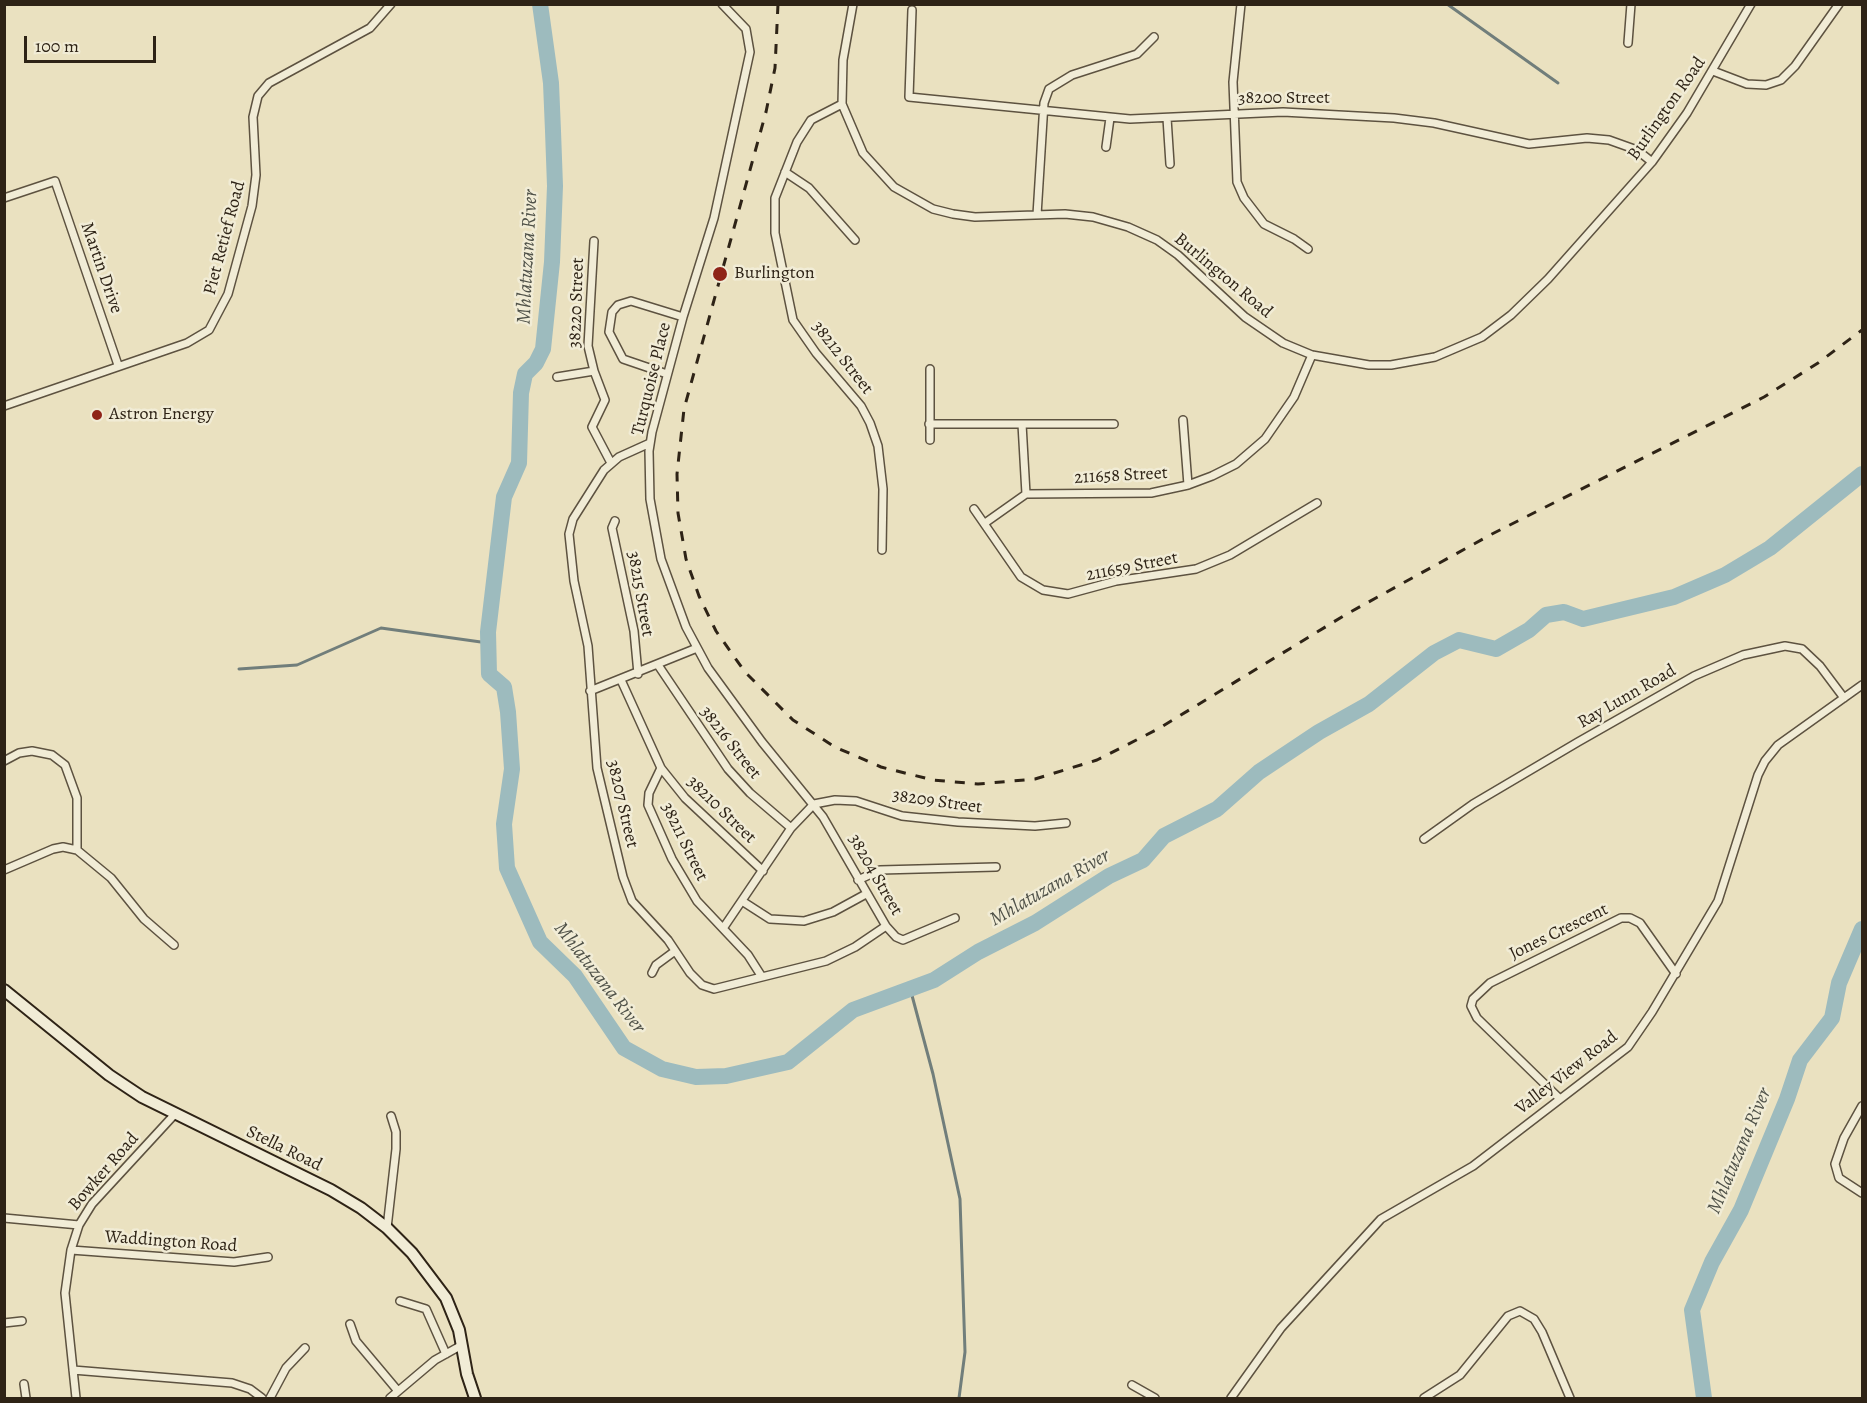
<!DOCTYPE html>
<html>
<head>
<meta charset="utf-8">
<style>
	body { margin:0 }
	#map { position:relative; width:1867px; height:1403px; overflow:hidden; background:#eae1c0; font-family:Alegreya,serif }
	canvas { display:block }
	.frame { position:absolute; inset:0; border:6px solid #2e2316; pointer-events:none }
	.scale { position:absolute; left:24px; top:36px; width:132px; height:27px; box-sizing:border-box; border:3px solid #2e2316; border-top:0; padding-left:8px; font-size:18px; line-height:21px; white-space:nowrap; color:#2e2316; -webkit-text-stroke:4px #f1ecd6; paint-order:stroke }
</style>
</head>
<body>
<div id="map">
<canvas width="1867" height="1403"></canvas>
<div class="frame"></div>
<div class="scale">100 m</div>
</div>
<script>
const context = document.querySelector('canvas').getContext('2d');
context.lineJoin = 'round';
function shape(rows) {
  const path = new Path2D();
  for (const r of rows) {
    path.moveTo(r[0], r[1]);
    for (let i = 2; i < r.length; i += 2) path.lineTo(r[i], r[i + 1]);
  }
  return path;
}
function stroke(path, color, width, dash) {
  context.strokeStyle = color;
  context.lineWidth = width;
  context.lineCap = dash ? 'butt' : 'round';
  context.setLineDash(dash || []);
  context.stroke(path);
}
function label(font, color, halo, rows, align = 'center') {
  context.font = font + ' Alegreya,serif';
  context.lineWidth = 5;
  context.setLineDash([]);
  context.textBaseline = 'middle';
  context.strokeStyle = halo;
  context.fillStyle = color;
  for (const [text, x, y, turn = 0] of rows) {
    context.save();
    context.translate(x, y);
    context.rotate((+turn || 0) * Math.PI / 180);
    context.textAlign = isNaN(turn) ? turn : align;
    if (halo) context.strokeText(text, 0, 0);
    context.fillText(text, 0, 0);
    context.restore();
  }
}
stroke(shape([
	[1447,4,1558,83],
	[239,669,297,665,381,628,488,643],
	[910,988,933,1074,960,1199,965,1352,959,1398]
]), '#717e7b', 3);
stroke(shape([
	[540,4,551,83,553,131,555,186,552,262,543,349,536,363,525,374,521,393,519,463,504,497,488,632,489,674,504,687,508,712,512,769,504,824,507,868,540,942,575,976,624,1048,662,1069,696,1077,726,1076,788,1062,853,1010,934,980,978,952,1035,923,1109,876,1143,860,1164,836,1217,809,1259,772,1319,732,1369,704,1434,653,1459,640,1496,649,1529,630,1546,615,1564,612,1583,619,1674,597,1725,575,1770,548,1862,474],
	[1704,1398,1692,1310,1712,1262,1741,1210,1787,1099,1800,1060,1832,1018,1839,983,1862,929]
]), '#9dbbbe', 16);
const street = shape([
	[722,4,746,29,750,52,714,218,683,317,652,432,649,451,650,499,661,559,686,627,708,668,762,742,823,817,886,926,896,937,903,940,955,918],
	[853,4,843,60,842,104,863,153,894,187,933,209,953,214,975,217,1065,214,1093,217,1128,227,1157,240,1178,255,1245,317,1283,343,1312,355,1369,365,1391,365,1435,357,1482,337,1511,315,1548,279,1652,162,1687,113,1751,4],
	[1241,4,1233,82,1237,182,1244,198,1264,224,1294,239,1308,249],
	[912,10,909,97,1130,119,1283,112,1394,118,1434,123,1529,144,1587,138,1609,140,1637,150,1652,162],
	[1628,43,1631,4],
	[1713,71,1747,84,1766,85,1781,80,1795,66,1839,4],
	[842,104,811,120,797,142,775,198,775,233,793,320,816,353,861,406,870,423,878,446,883,489,882,550],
	[1167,118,1170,164],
	[1106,147,1110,118],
	[785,172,809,188,855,240],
	[4,198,55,181,118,365],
	[1037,215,1044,103,1049,89,1072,75,1137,54,1154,37],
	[594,241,588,346,594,371,605,400,592,427,611,463],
	[930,369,930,440],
	[667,374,623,359,609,332,612,312,618,305,631,301,683,317],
	[557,377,594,371],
	[4,406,187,343,209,330,228,294,252,206,256,175,253,117,258,96,269,83,370,28,391,4],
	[1183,420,1188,485],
	[929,424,1114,424],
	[1022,424,1026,494],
	[650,443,619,457,604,470,573,519,569,534,574,581,588,646,597,768,623,877,632,901,668,940,690,973,702,985,714,989,826,961,855,947,886,926],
	[974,509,1021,577,1043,590,1068,594,1116,581,1196,569,1230,555,1317,503],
	[615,521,612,528,634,631,638,674],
	[985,523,1026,494,1151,493,1188,485,1212,476,1236,464,1265,439,1294,397,1312,355],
	[658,665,728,769,750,793,791,828],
	[621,680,661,768,685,798,763,871],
	[590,691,697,648],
	[4,761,19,753,32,751,52,755,65,765,77,798,77,850],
	[661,768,649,793,648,805,672,859,697,901,748,955,762,977],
	[1424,839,1473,804,1578,742,1694,676,1743,655,1785,646,1802,649,1820,666,1844,698],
	[4,870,53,849,63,847,77,850,111,878,144,919,174,945],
	[858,880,880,870,996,867],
	[742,901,770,919,804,921,833,912,866,894],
	[724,927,791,828,814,804,835,800,856,801,902,816,958,822,1035,826,1066,823],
	[652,973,656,965,675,951],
	[1560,1099,1477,1018,1471,1006,1473,999,1490,983,1621,918,1630,918,1640,923,1676,974],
	[1862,1106,1844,1138,1835,1164,1839,1178,1862,1193],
	[4,1218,79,1225],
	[387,1228,396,1149,396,1132,391,1116],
	[71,1250,234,1262,268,1257],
	[400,1301,426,1309,446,1354],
	[4,1323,22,1321],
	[350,1324,356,1341,398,1391],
	[73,1370,232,1383,250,1389,262,1398],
	[24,1384,26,1398],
	[1132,1385,1155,1398],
	[76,1398,65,1293,71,1250,79,1225,92,1204,174,1115],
	[270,1398,286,1368,305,1348],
	[390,1398,435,1360,462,1345],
	[1231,1398,1281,1328,1381,1219,1473,1166,1628,1047,1652,1012,1718,901,1758,775,1765,761,1778,745,1862,685],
	[1424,1398,1460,1375,1508,1316,1520,1311,1534,1319,1542,1332,1570,1398]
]);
const secondary = shape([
	[4,990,109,1075,142,1097,331,1190,361,1208,387,1228,412,1253,446,1298,459,1330,467,1374,475,1398]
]);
stroke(street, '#5d5240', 10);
stroke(secondary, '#2e2316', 14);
stroke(street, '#f1ecd6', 7);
stroke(secondary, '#f1ecd6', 10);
stroke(shape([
	[778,4,775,68,766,112,684,409,677,474,678,513,686,559,699,596,716,631,745,672,793,720,835,747,881,767,933,780,978,784,1035,779,1097,760,1158,729,1345,615,1492,534,1764,397,1818,363,1862,330]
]), '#2e2316', 3, [10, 10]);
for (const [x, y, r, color] of [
	[720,274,8,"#8f2418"],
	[97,415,6,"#8f2418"]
]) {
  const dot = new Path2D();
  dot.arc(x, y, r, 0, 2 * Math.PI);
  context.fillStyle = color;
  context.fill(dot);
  stroke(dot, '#f1ecd6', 2);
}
label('18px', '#2e2316', '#f1ecd6', [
	["38200 Street",1284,99],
	["Burlington Road",1667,109,-55],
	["Piet Retief Road",225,238,-75],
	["Martin Drive",101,268,71],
	["Burlington Road",1223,276,40],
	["38220 Street",577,303,-88],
	["38212 Street",842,358,52],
	["Turquoise Place",652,379,-76],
	["211658 Street",1121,476,-3],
	["211659 Street",1132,567,-11],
	["38215 Street",640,594,80],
	["Ray Lunn Road",1627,697,-30],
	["38216 Street",730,743,52],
	["38209 Street",937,802,8],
	["38207 Street",622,804,77],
	["38210 Street",721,810,44],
	["38211 Street",684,842,64],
	["38204 Street",875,875,60],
	["Jones Crescent",1559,932,-26],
	["Valley View Road",1567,1073,-38],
	["Stella Road",284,1149,26],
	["Bowker Road",104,1172,-49],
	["Waddington Road",171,1242,4]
]);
label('18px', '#2e2316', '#f1ecd6', [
	["Burlington",734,274],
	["Astron Energy",109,415]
], 'left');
label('italic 20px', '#4f5148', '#f1ecd6', [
	["Mhlatuzana River",528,257,-87],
	["Mhlatuzana River",1050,888,-30],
	["Mhlatuzana River",599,978,52],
	["Mhlatuzana River",1740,1151,-67]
]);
</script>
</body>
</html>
